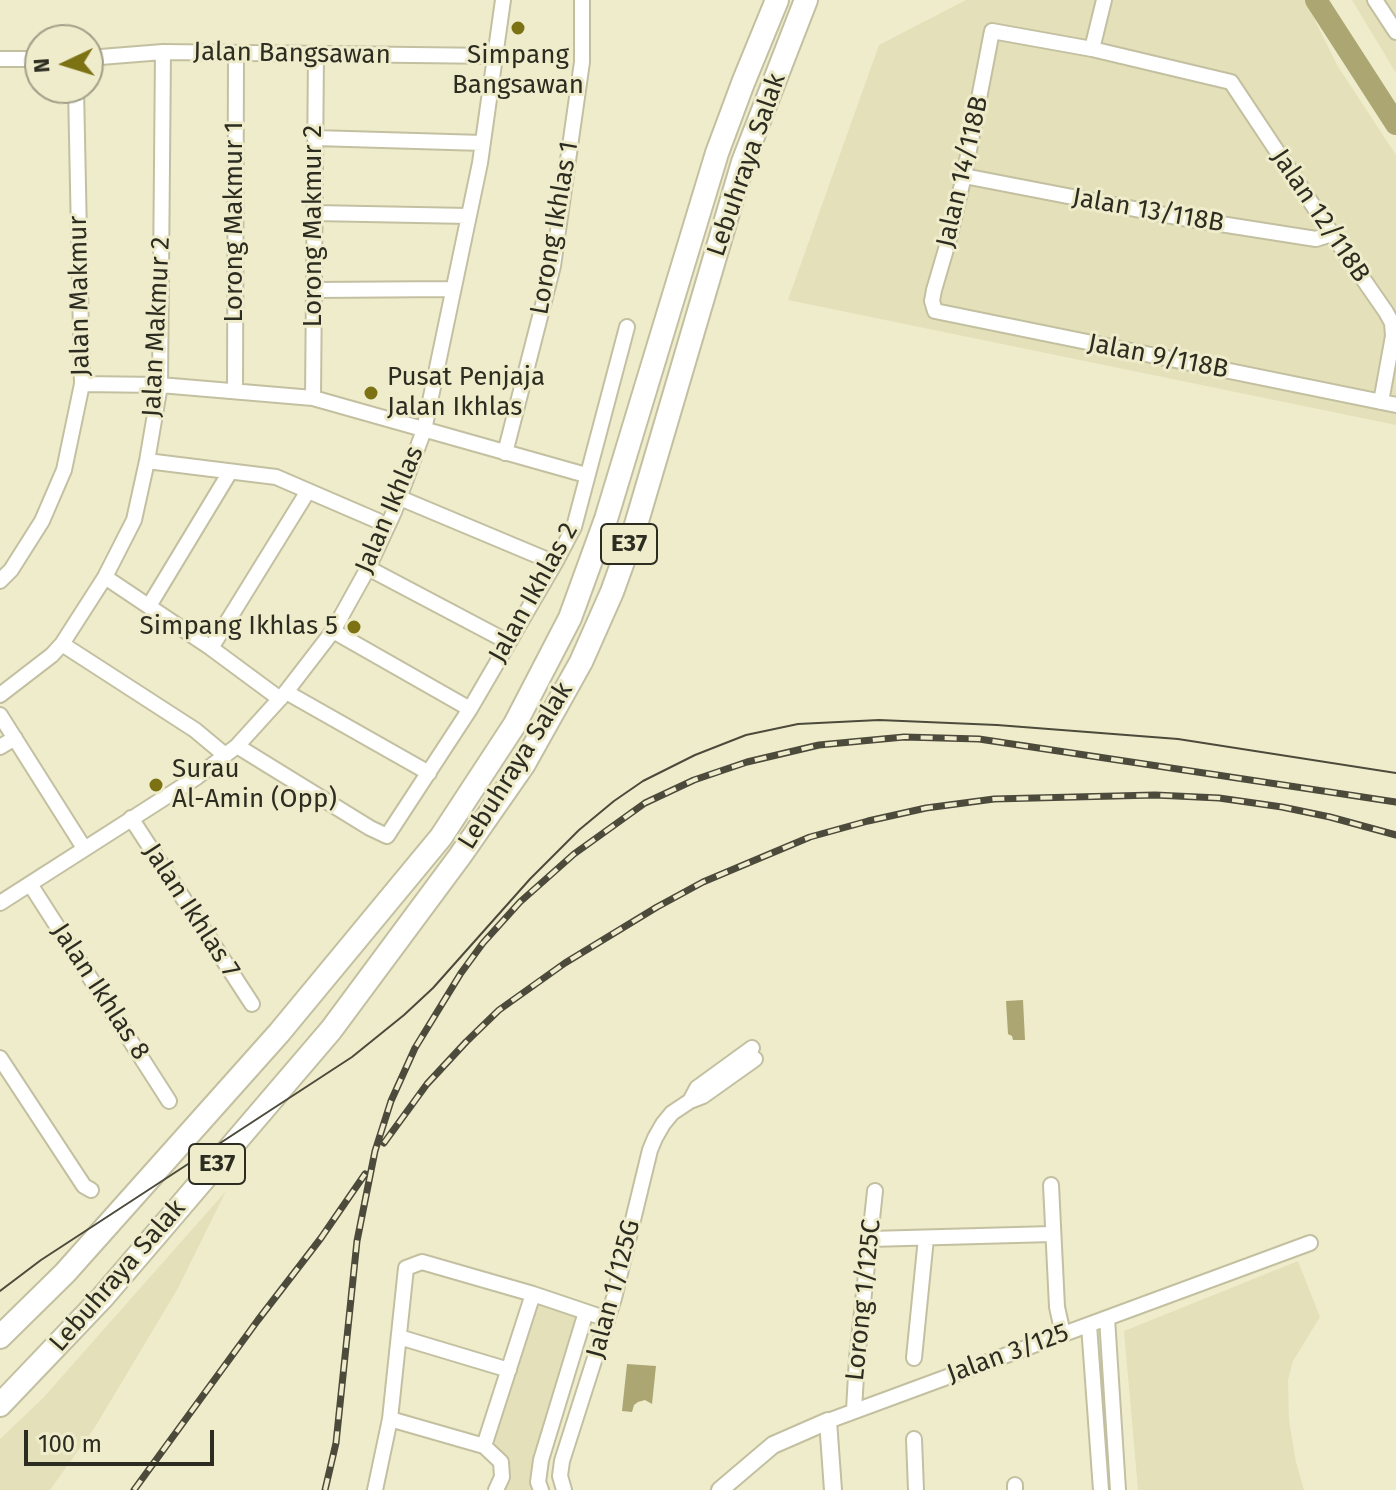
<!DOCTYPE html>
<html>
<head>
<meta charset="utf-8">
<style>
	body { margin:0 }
	#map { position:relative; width:1396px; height:1490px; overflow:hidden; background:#efeccc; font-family:"Fira Sans",sans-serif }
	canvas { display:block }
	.north { position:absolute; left:24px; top:24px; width:80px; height:80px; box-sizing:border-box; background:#efeccc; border:2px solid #a19f87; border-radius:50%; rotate:266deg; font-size:22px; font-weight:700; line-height:32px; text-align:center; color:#2d2c20 }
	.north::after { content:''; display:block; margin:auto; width:28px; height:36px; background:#7c7213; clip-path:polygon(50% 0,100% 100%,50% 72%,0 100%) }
	.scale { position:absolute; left:24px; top:1430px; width:190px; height:36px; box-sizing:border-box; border:4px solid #2d2c20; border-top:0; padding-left:10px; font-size:24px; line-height:28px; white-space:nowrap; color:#2d2c20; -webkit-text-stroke:6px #efeccc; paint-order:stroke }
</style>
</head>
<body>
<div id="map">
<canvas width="1396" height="1490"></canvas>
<div class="north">N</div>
<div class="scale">100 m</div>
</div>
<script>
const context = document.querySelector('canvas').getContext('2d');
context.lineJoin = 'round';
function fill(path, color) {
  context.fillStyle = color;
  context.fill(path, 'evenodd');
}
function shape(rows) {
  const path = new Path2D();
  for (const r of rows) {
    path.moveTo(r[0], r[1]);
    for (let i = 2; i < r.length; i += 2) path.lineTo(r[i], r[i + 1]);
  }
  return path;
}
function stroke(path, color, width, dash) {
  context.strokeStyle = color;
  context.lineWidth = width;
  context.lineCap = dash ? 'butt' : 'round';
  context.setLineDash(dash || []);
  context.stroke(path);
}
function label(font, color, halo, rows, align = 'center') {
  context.font = font + ' "Fira Sans",sans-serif';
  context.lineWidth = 6;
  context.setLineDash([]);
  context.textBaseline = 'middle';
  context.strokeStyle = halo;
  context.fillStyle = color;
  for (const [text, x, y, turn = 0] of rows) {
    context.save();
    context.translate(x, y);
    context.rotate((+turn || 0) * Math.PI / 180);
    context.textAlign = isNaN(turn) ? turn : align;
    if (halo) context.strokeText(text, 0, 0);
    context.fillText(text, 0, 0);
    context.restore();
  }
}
fill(shape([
	[966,0,1305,0,1337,65,1396,155,1396,425,788,300,879,45],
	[1352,0,1396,0,1396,73],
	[226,1191,177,1290,95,1427,50,1490,0,1490,0,1439,43,1398],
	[1298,1261,1320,1317,1293,1361,1288,1380,1289,1420,1296,1462,1304,1490,1138,1490,1124,1331],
	[536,1301,580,1315,536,1490,501,1490,489,1445]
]), '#e4e0b9');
fill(shape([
	[1023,1000,1025,1040,1013,1040,1012,1036,1008,1034,1006,1001],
	[627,1364,656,1366,652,1404,645,1400,638,1402,634,1405,632,1412,622,1411]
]), '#aca672');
stroke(shape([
	[1316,0,1396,124]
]), '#aca672', 22);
const minor = shape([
	[1375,0,1396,32],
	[1092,49,1104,0],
	[88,58,163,52,496,56],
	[0,59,40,59],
	[315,138,483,143],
	[964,176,1176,217,1316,239,1332,234],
	[314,213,469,216],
	[314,290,453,289],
	[82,384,160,385,313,398,586,475],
	[235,391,236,53],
	[313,398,316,54],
	[1381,402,1393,336,1392,323,1386,312,1332,234,1231,82,1092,49,992,31,964,176,949,239,934,290,932,301,935,311,1396,405],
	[505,453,553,266,582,62,582,0],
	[147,461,276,477,378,521],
	[400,498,555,563],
	[368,568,508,642],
	[105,577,211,648,280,699],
	[0,581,11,570,42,521,64,470,82,384,76,88],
	[149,606,230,472],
	[333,631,470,709],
	[62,644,195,730,225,755],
	[211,648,308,491],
	[286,692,429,773],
	[0,695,52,655,62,644,105,577,134,520,147,461,160,385,163,52],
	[0,715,84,848],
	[237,746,370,828,387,836,470,709,555,563,574,527,627,327],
	[0,747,15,738],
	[131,818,252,1004],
	[30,884,169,1101],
	[0,903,197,777,237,746,286,692,333,631,368,568,394,512,424,430,480,163,503,0],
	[0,1058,84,1186,91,1190],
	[690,1101,697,1088,752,1048],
	[1051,1185,1057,1307,1063,1334],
	[870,1239,1052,1234],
	[1107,1318,1118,1490],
	[1089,1325,1101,1490],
	[399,1337,509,1370],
	[914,1358,926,1238],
	[854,1410,857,1358,875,1191],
	[390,1419,484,1446],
	[828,1421,1310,1243],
	[914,1439,916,1490],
	[1015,1485,1015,1490],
	[375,1490,390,1419,406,1268,422,1262,533,1294,607,1319],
	[496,1490,502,1477,501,1462,484,1446,533,1294],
	[541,1490,538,1482,541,1460,586,1312],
	[564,1490,560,1476,562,1461,614,1298,650,1150,655,1138,663,1124,672,1113,690,1101,703,1096,755,1059]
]);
const tertiary = shape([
	[720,1490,773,1445,828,1421,833,1490]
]);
const trunk = shape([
	[0,1337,65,1273,279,1033,441,837,515,724,570,618,606,519,717,153,743,83,777,0],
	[0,1405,102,1298,331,1030,460,856,524,764,581,662,612,592,635,528,743,162,806,0]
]);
stroke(minor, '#c3c0a1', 18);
stroke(tertiary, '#c3c0a1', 20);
stroke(trunk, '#c3c0a1', 26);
stroke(minor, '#fff', 14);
stroke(tertiary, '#fff', 16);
stroke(trunk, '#fff', 22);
stroke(shape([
	[0,1291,41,1260,352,1057,404,1015,433,988,530,879,579,830,614,801,643,781,695,755,746,735,798,724,879,720,997,725,1178,739,1396,773]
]), '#4c4a3b', 2);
const rail = shape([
	[384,1143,427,1084,466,1042,499,1010,565,963,657,907,703,882,810,837,868,821,926,808,994,799,1155,795,1219,798,1282,807,1330,817,1396,835],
	[134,1490,258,1320,321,1238,365,1174],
	[325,1490,336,1443,357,1241,375,1151,391,1101,415,1048,461,973,483,943,520,902,574,854,645,803,694,780,747,762,819,745,904,737,979,739,1396,802]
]);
stroke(rail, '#4c4a3b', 7);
stroke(rail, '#efeccc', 4, [12]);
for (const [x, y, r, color] of [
	[518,28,8,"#7c7213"],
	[371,393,8,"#7c7213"],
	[354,627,8,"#7c7213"],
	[156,785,8,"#7c7213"]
]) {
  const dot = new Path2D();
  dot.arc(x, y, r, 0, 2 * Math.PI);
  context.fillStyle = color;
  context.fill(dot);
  stroke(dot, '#efeccc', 3);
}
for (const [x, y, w] of [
	[629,544,56],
	[217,1164,56]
]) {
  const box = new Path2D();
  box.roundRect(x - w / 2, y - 20, w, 40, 6);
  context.fillStyle = '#efeccc';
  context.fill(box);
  stroke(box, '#2d2c20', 2);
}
label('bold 24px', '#2d2c20', null, [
	["E37",629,544],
	["E37",217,1164]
]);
label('26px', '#2d2c20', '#efeccc', [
	["Jalan Bangsawan",292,54,1],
	["Lebuhraya Salak",747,165,-71],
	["Jalan 14/118B",963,172,-77],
	["Jalan 13/118B",1148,211,10],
	["Jalan 12/118B",1320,216,56],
	["Lorong Makmur 1",235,222,-90],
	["Lorong Makmur 2",314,226,-90],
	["Lorong Ikhlas 1",555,228,-80],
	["Jalan Makmur",80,296,-91],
	["Jalan Makmur 2",157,327,-87],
	["Jalan 9/118B",1158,357,11],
	["Jalan Ikhlas",390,510,-67],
	["Jalan Ikhlas 2",534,593,-61],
	["Lebuhraya Salak",516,766,-58],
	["Jalan Ikhlas 7",191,911,57],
	["Jalan Ikhlas 8",100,992,57],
	["Lebuhraya Salak",118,1276,-49],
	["Jalan 1/125G",614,1289,-75],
	["Lorong 1/125C",864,1300,-84],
	["Jalan 3/125",1008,1354,-20]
]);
label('26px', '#2d2c20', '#efeccc', [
	["Simpang",518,56,"center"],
	["Bangsawan",518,86,"center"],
	["Pusat Penjaja",387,378],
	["Jalan Ikhlas",387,408],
	["Simpang Ikhlas 5",338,627,"right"],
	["Surau",172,770],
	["Al-Amin (Opp)",172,800]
], 'left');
</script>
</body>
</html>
